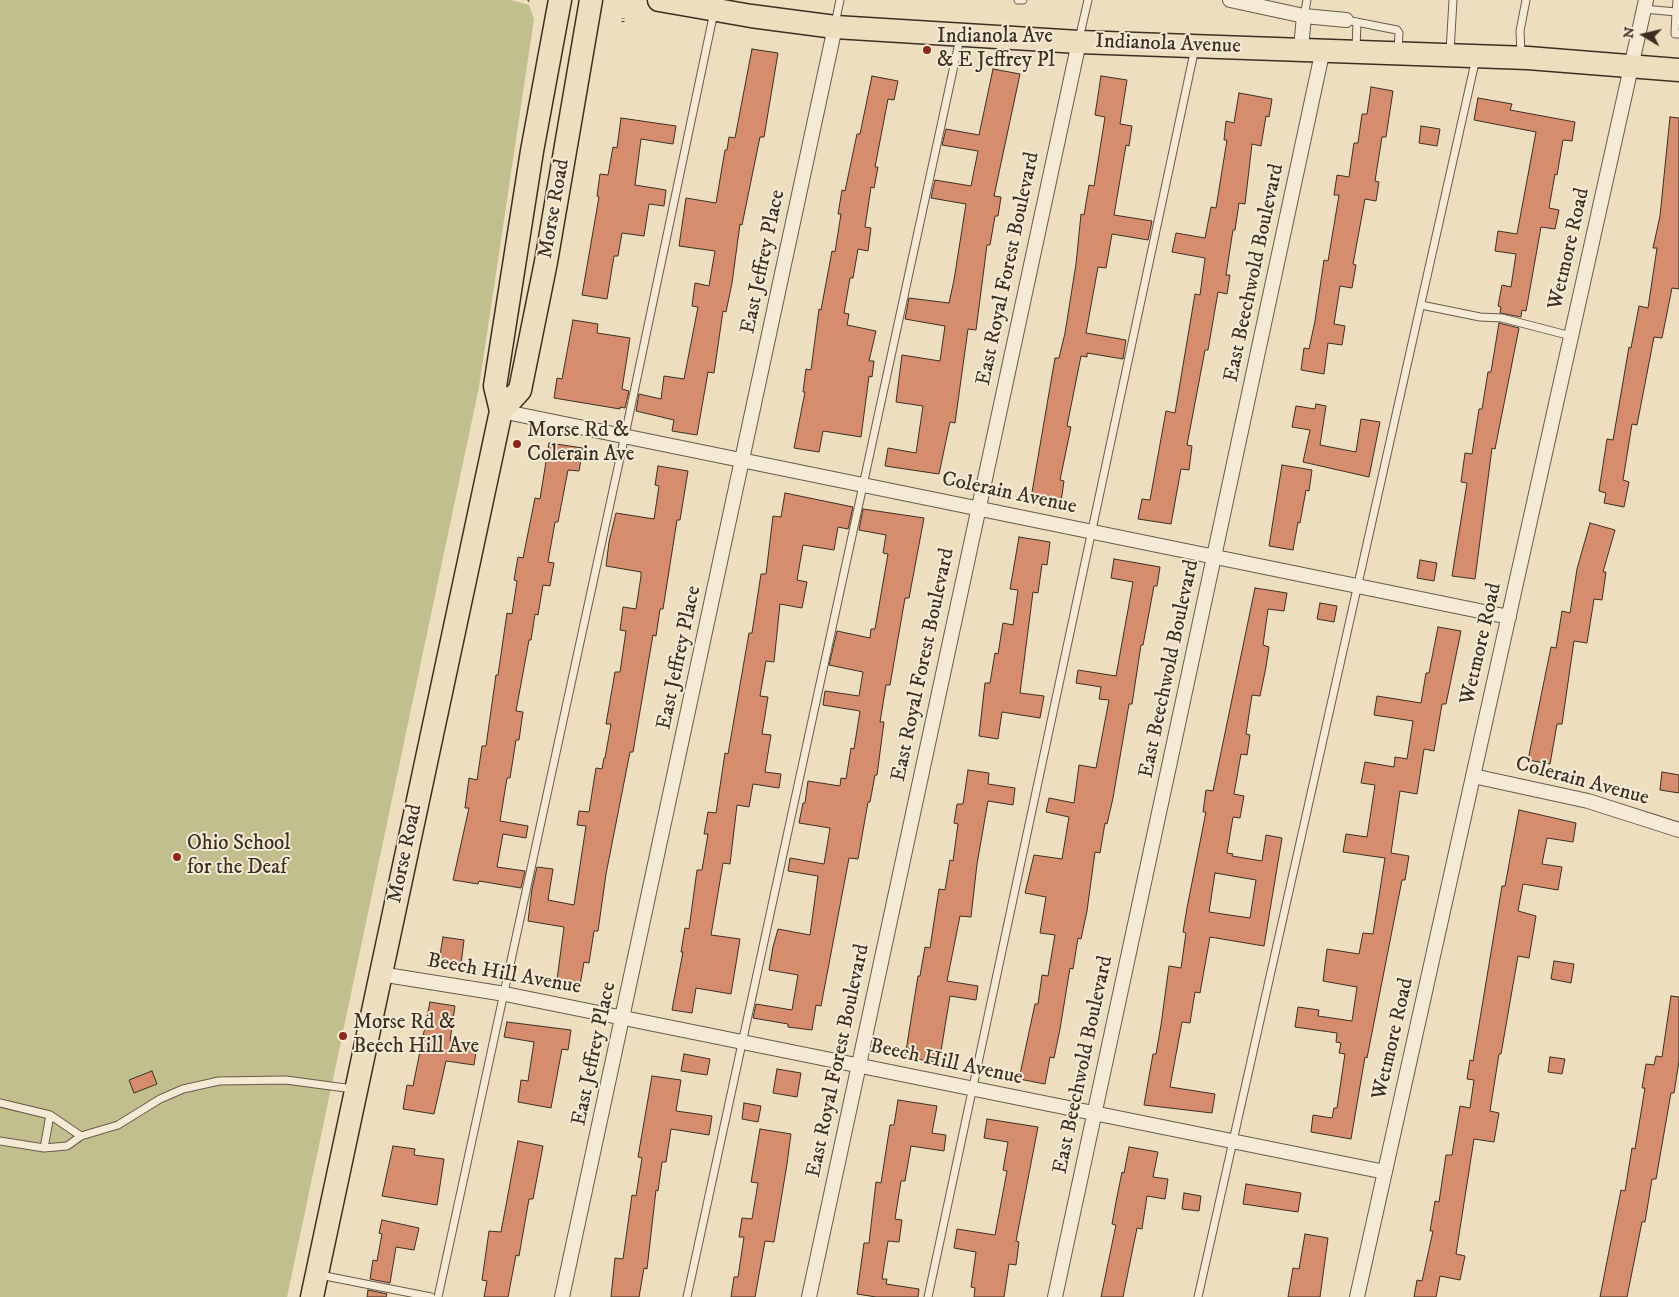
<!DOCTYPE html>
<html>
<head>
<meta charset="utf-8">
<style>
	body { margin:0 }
	#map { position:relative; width:1679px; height:1297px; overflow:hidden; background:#eedec0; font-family:"IM FELL DW Pica",serif }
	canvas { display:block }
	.north { position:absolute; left:1619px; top:10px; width:50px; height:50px; -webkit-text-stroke:4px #f4ead6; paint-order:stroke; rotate:279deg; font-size:14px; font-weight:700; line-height:20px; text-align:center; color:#3c2f22 }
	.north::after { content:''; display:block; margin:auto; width:18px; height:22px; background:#3c2f22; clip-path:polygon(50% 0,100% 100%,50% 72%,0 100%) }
</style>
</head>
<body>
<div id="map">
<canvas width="1679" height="1297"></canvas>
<div class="north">N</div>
</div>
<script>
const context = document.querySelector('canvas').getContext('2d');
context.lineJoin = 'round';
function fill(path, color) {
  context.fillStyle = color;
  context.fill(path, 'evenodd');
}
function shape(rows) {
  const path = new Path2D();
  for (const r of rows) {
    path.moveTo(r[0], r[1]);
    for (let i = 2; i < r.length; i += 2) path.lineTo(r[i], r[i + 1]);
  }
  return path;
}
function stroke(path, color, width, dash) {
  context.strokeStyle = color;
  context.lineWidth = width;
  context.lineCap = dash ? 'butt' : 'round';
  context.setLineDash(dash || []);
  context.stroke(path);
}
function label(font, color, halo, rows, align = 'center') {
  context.font = font + ' "IM FELL DW Pica",serif';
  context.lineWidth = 4;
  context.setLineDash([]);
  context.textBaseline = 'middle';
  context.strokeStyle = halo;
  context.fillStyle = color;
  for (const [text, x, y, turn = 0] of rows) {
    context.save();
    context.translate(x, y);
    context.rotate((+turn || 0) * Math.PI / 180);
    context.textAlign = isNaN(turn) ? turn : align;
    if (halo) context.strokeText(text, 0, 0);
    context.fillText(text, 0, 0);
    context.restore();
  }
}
fill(shape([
	[0,0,511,0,529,5,534,19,479,387,287,1297,0,1297]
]), '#c0bf8d');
const building = shape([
	[752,49,778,53,764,137,760,137,742,225,740,224,732,283,726,312,723,311,714,373,708,372,697,435,672,431,674,420,636,411,639,394,661,399,664,376,684,379,698,307,692,306,695,283,709,286,715,251,679,246,686,198,716,203,725,150,727,150,729,137,735,138,752,49],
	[993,69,1020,74,994,196,1001,197,998,216,995,216,990,245,987,245,976,330,968,329,955,423,950,422,939,474,885,466,888,448,916,453,923,406,896,402,902,355,940,361,945,326,905,319,909,298,949,303,954,280,966,204,931,198,935,180,971,186,978,151,942,145,946,129,979,135,993,69],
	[872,76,898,81,894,100,888,99,875,167,878,167,874,188,871,187,865,227,871,228,868,251,858,249,853,278,850,278,844,313,849,314,847,325,876,331,869,361,874,361,872,377,869,376,861,437,823,431,819,452,794,448,805,392,803,392,806,369,811,370,819,309,821,310,832,251,835,252,841,214,838,214,842,190,845,191,857,134,860,134,872,76],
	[1101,76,1127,80,1120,124,1132,126,1129,146,1126,145,1114,215,1152,221,1148,240,1112,234,1106,268,1098,267,1086,333,1126,340,1123,359,1087,353,1087,357,1081,356,1067,426,1071,427,1060,480,1064,481,1061,502,1031,498,1055,358,1059,358,1065,333,1076,264,1081,214,1084,215,1089,185,1094,186,1099,155,1105,117,1095,115,1101,76],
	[1371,87,1393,91,1386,137,1382,137,1375,181,1379,182,1376,201,1365,199,1353,264,1356,265,1352,288,1340,286,1334,324,1345,326,1342,345,1328,343,1324,374,1301,370,1304,348,1309,349,1315,321,1324,260,1328,261,1339,195,1334,195,1337,175,1349,177,1354,143,1358,143,1362,114,1367,114,1371,87],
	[1239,93,1272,99,1269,117,1266,116,1261,146,1252,144,1245,204,1239,203,1235,230,1233,230,1226,275,1230,275,1227,294,1218,292,1208,350,1205,350,1187,445,1192,446,1189,470,1181,469,1171,524,1138,519,1142,499,1150,500,1166,411,1175,413,1195,294,1200,295,1205,258,1172,252,1176,233,1205,238,1211,207,1216,208,1221,177,1227,140,1224,140,1226,121,1234,123,1239,93],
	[1478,98,1512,104,1510,110,1575,122,1572,141,1563,140,1557,175,1555,174,1549,208,1559,210,1555,229,1541,227,1526,311,1522,310,1521,317,1500,313,1501,307,1498,306,1502,285,1511,287,1516,254,1495,251,1498,231,1517,234,1536,132,1474,120,1478,98],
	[1670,117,1679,118,1679,289,1672,288,1662,338,1654,337,1637,425,1632,424,1623,480,1629,482,1624,507,1604,503,1606,493,1599,491,1607,439,1613,440,1629,347,1631,348,1639,306,1648,308,1657,248,1653,248,1660,216,1670,117],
	[621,118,676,126,673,144,641,139,635,185,666,190,664,206,649,204,644,236,622,233,618,256,614,256,607,299,582,295,599,197,597,196,600,174,608,175,613,147,617,148,621,118],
	[1421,126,1440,129,1437,146,1419,143,1421,126],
	[573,320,598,324,597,333,630,338,622,389,629,391,625,408,620,407,620,409,554,398,557,378,562,379,573,320],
	[1499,323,1519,328,1495,449,1492,448,1475,579,1452,576,1467,483,1461,482,1465,453,1472,454,1479,409,1482,409,1488,372,1491,372,1499,323],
	[1316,404,1326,406,1320,445,1356,452,1361,419,1380,422,1369,477,1303,462,1310,430,1292,427,1296,406,1315,409,1316,404],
	[549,443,583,448,579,471,568,470,558,522,555,522,548,562,554,563,550,586,543,585,538,615,535,614,531,640,529,640,516,711,523,712,519,740,516,740,510,778,507,778,500,821,528,826,526,838,503,834,497,867,525,871,521,888,479,881,478,884,453,880,469,808,465,808,469,778,477,780,482,746,486,746,496,675,498,675,507,613,512,614,517,581,514,580,518,557,523,558,535,498,540,499,549,443],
	[1282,465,1312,470,1309,491,1306,490,1300,523,1298,522,1293,550,1269,546,1282,465],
	[658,466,688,471,680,520,677,520,663,609,660,609,656,636,653,635,633,752,630,752,606,874,598,931,594,931,589,963,584,962,579,991,556,987,564,927,528,921,532,889,537,867,553,869,548,900,574,905,586,826,577,825,579,811,589,812,596,768,602,769,604,758,605,758,611,724,606,724,610,701,615,672,620,672,626,631,620,630,623,607,636,609,641,576,641,572,606,566,609,542,616,513,654,519,659,486,655,485,658,466],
	[785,493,853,507,848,529,838,527,834,550,803,545,797,580,807,582,802,608,780,604,774,662,766,661,760,696,768,697,762,734,771,735,765,772,781,774,779,788,753,784,749,807,737,805,730,864,723,863,711,935,740,939,731,994,696,988,692,1013,672,1010,683,952,681,952,685,928,689,929,697,870,702,870,708,834,704,834,708,812,716,813,725,753,728,754,749,633,752,633,761,574,766,574,773,516,781,517,785,493],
	[863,509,924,518,909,598,905,598,890,685,886,685,880,722,884,722,877,775,875,775,870,802,868,802,858,859,849,858,821,1006,816,1005,812,1030,788,1027,788,1024,753,1018,756,1004,792,1010,798,975,769,970,773,947,778,929,810,935,818,876,788,871,790,858,824,864,830,828,799,823,803,803,805,803,808,781,840,786,841,778,846,779,851,748,854,749,860,711,823,705,825,691,859,696,863,672,829,665,837,631,870,638,871,629,875,629,888,554,883,553,886,535,859,530,863,509],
	[1590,523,1615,530,1603,572,1606,572,1602,600,1594,599,1587,643,1574,641,1562,724,1557,724,1550,764,1528,760,1551,647,1556,648,1562,611,1570,613,1577,569,1590,523],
	[1019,537,1050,542,1047,565,1042,564,1038,593,1033,592,1020,693,1044,696,1040,718,1002,712,998,739,979,736,985,683,990,683,995,653,998,654,1003,623,1013,625,1018,590,1010,589,1019,537],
	[1114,559,1160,567,1157,586,1154,586,1143,645,1141,645,1132,704,1129,704,1113,798,1107,824,1105,823,1100,853,1095,852,1087,911,1081,939,1078,938,1073,969,1070,968,1060,1029,1054,1058,1050,1057,1045,1084,1019,1079,1035,1004,1038,1004,1042,975,1048,976,1055,935,1040,933,1046,897,1025,893,1034,855,1062,859,1069,817,1046,812,1049,798,1074,803,1079,765,1096,768,1109,700,1099,699,1101,687,1076,683,1078,670,1116,676,1133,582,1111,578,1114,559],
	[1420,560,1437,563,1434,581,1417,578,1420,560],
	[1255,588,1287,593,1284,611,1268,609,1263,645,1269,647,1266,667,1260,696,1252,695,1246,734,1250,735,1247,755,1241,754,1234,794,1244,796,1240,818,1233,817,1227,853,1233,854,1232,856,1262,861,1266,835,1282,838,1264,946,1210,937,1200,993,1195,992,1190,1023,1182,1022,1170,1087,1215,1094,1212,1113,1144,1105,1153,1054,1156,1054,1161,1025,1169,966,1181,968,1186,933,1183,932,1187,908,1206,812,1203,812,1206,790,1213,791,1255,588],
	[1215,873,1256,880,1250,918,1209,912,1215,873],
	[1320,603,1337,606,1334,622,1317,619,1320,603],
	[1438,627,1461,631,1446,704,1442,704,1434,751,1424,749,1417,794,1400,791,1391,853,1409,856,1405,880,1402,880,1367,1058,1365,1057,1351,1139,1311,1132,1313,1115,1332,1118,1334,1108,1337,1108,1345,1054,1339,1053,1341,1043,1336,1042,1337,1033,1295,1027,1298,1007,1319,1010,1318,1016,1352,1021,1357,987,1323,981,1327,949,1359,954,1363,933,1373,934,1385,858,1343,852,1346,834,1367,837,1375,785,1361,783,1365,762,1394,767,1395,757,1407,759,1413,721,1374,715,1377,696,1421,703,1426,673,1429,673,1438,627],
	[968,770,989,773,988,784,1015,788,1013,805,988,801,977,864,971,917,960,916,947,981,978,986,976,1000,950,996,939,1063,905,1057,918,976,920,976,925,947,930,948,939,889,945,890,950,860,953,861,958,824,954,823,957,804,963,804,968,770],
	[1662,772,1679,775,1679,793,1660,790,1662,772],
	[1519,810,1576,823,1573,842,1547,838,1542,864,1562,867,1558,890,1523,884,1518,911,1536,916,1529,958,1518,956,1501,1054,1499,1054,1490,1111,1499,1113,1494,1142,1474,1139,1456,1254,1465,1256,1460,1280,1440,1276,1436,1297,1414,1297,1417,1280,1422,1281,1433,1231,1430,1231,1435,1201,1439,1202,1446,1155,1452,1155,1460,1106,1470,1108,1474,1080,1467,1079,1470,1060,1473,1061,1502,886,1505,886,1519,810],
	[443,937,464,940,461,964,439,961,443,937],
	[1554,961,1574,964,1571,983,1551,979,1554,961],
	[1671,996,1679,997,1679,1061,1674,1093,1671,1093,1656,1179,1652,1179,1645,1222,1642,1222,1627,1297,1600,1297,1621,1190,1625,1191,1632,1148,1635,1149,1645,1088,1642,1088,1646,1064,1654,1065,1656,1056,1662,1057,1671,996],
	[430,1002,455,1006,450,1041,477,1045,474,1065,446,1061,434,1114,403,1109,407,1085,413,1086,430,1002],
	[507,1022,571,1030,568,1050,562,1049,551,1108,518,1102,521,1080,528,1081,534,1042,504,1037,507,1022],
	[684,1054,710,1059,707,1075,681,1071,684,1054],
	[1550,1057,1565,1059,1562,1074,1548,1072,1550,1057],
	[777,1069,801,1073,797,1097,773,1093,777,1069],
	[152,1071,157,1084,134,1093,129,1080,152,1071],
	[652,1076,681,1080,676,1111,712,1116,709,1135,671,1129,666,1162,662,1162,658,1191,656,1190,647,1269,644,1268,639,1297,611,1297,615,1258,623,1259,632,1195,636,1196,642,1158,638,1157,652,1076],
	[898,1100,937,1106,932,1133,946,1135,944,1151,911,1146,905,1181,901,1181,895,1219,902,1220,899,1242,888,1241,882,1279,887,1279,886,1284,919,1289,918,1297,876,1297,857,1294,864,1243,869,1243,876,1182,881,1183,890,1125,894,1125,898,1100],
	[744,1103,761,1106,758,1122,742,1119,744,1103],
	[987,1119,1038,1127,1016,1241,1019,1242,1016,1265,1009,1264,1004,1297,974,1297,975,1288,971,1287,976,1252,954,1248,957,1229,995,1235,1007,1171,1003,1170,1008,1142,984,1138,987,1119],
	[760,1129,791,1134,787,1164,774,1242,765,1241,755,1297,731,1297,734,1277,738,1277,744,1237,739,1237,742,1218,752,1219,758,1183,751,1182,760,1129],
	[518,1141,543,1146,533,1199,529,1199,519,1256,516,1255,508,1297,484,1297,487,1281,482,1280,489,1231,501,1232,518,1141],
	[393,1146,415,1149,414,1155,444,1159,437,1205,382,1196,393,1146],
	[1129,1147,1158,1152,1153,1177,1168,1179,1165,1199,1147,1196,1142,1229,1137,1228,1123,1297,1101,1297,1116,1225,1112,1224,1116,1202,1122,1172,1124,1173,1129,1147],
	[1246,1184,1301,1193,1298,1212,1243,1204,1246,1184],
	[1184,1193,1201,1196,1199,1211,1182,1209,1184,1193],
	[382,1220,419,1228,414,1250,396,1247,390,1283,370,1279,373,1260,377,1261,382,1234,379,1233,382,1220],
	[1305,1234,1328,1238,1320,1297,1288,1297,1293,1268,1299,1269,1305,1234],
	[368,1290,387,1294,386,1297,367,1297,368,1290]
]);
fill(building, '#d68d6d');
stroke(building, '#3c2f22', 1);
const lane = shape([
	[1018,0,1023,0],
	[1644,9,1676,12,1675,34,1679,34],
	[1676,12,1677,0],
	[1304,16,1307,0],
	[1346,20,1397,30,1399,33,1398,50],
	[835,24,840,0],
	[1079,39,1088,0],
	[1356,48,1357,22],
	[1450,52,1453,0],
	[1521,54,1520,31,1526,0],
	[1421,305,1480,317,1502,318,1571,336],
	[0,1103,50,1115,81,1136],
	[0,1141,44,1148,67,1146,81,1136,118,1125,160,1099,183,1089,219,1081,286,1080,353,1089],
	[44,1148,50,1115],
	[320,1275,431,1297],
	[438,1297,625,435,714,12],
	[687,1297,960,38],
	[928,1297,1195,48],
	[1198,1297,1476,58]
]);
const street = shape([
	[1230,0,1304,16,1301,48],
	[1304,16,1346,20],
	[501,411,1509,617],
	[1473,776,1588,801,1679,830],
	[380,974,505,994,1385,1172],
	[562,1297,835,27],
	[809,1297,1079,42],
	[1055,1297,1323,49],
	[1357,1297,1646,0]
]);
const primary = shape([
	[659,0,751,16,835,27,1079,42,1528,58,1679,70],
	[501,411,520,390,546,262,591,0],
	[312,1297,501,411,495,386,532,151,560,0]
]);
stroke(lane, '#685b4a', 9);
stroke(street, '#685b4a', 16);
stroke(primary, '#3c2f22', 25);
stroke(shape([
	[528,1,529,0],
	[623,22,623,18]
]), '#3c2f22', 3, [1, 2.5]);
stroke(lane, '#f4ead6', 7);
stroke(street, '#f4ead6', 14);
stroke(primary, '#eedec0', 22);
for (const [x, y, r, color] of [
	[927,50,5,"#8f2418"],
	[517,444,5,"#8f2418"],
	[177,857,5,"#8f2418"],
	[343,1036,5,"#8f2418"]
]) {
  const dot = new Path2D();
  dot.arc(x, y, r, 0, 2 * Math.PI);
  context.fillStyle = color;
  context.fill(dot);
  stroke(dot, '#f4ead6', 2);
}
label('21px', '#3c2f22', '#f4ead6', [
	["Indianola Ave",937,38],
	["& E Jeffrey Pl",937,62],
	["Morse Rd &",527,432],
	["Colerain Ave",527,456],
	["Ohio School",187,845],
	["for the Deaf",187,869],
	["Morse Rd &",353,1024],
	["Beech Hill Ave",353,1048]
], 'left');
label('21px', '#3c2f22', '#f4ead6', [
	["Indianola Avenue",1168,45,2],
	["Morse Road",555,209,-80],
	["Wetmore Road",1570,249,-77],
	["East Jeffrey Place",764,262,-78],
	["East Royal Forest Boulevard",1009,269,-78],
	["East Beechwold Boulevard",1255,273,-78],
	["Colerain Avenue",1009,494,12],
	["Wetmore Road",1482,644,-77],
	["East Jeffrey Place",680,658,-78],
	["East Royal Forest Boulevard",924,665,-78],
	["East Beechwold Boulevard",1170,669,-78],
	["Colerain Avenue",1582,782,15],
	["Morse Road",406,854,-78],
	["Beech Hill Avenue",504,975,10],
	["Wetmore Road",1394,1039,-77],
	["East Jeffrey Place",595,1054,-78],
	["East Royal Forest Boulevard",839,1061,-78],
	["Beech Hill Avenue",946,1063,12],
	["East Beechwold Boulevard",1084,1065,-78]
]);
</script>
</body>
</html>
